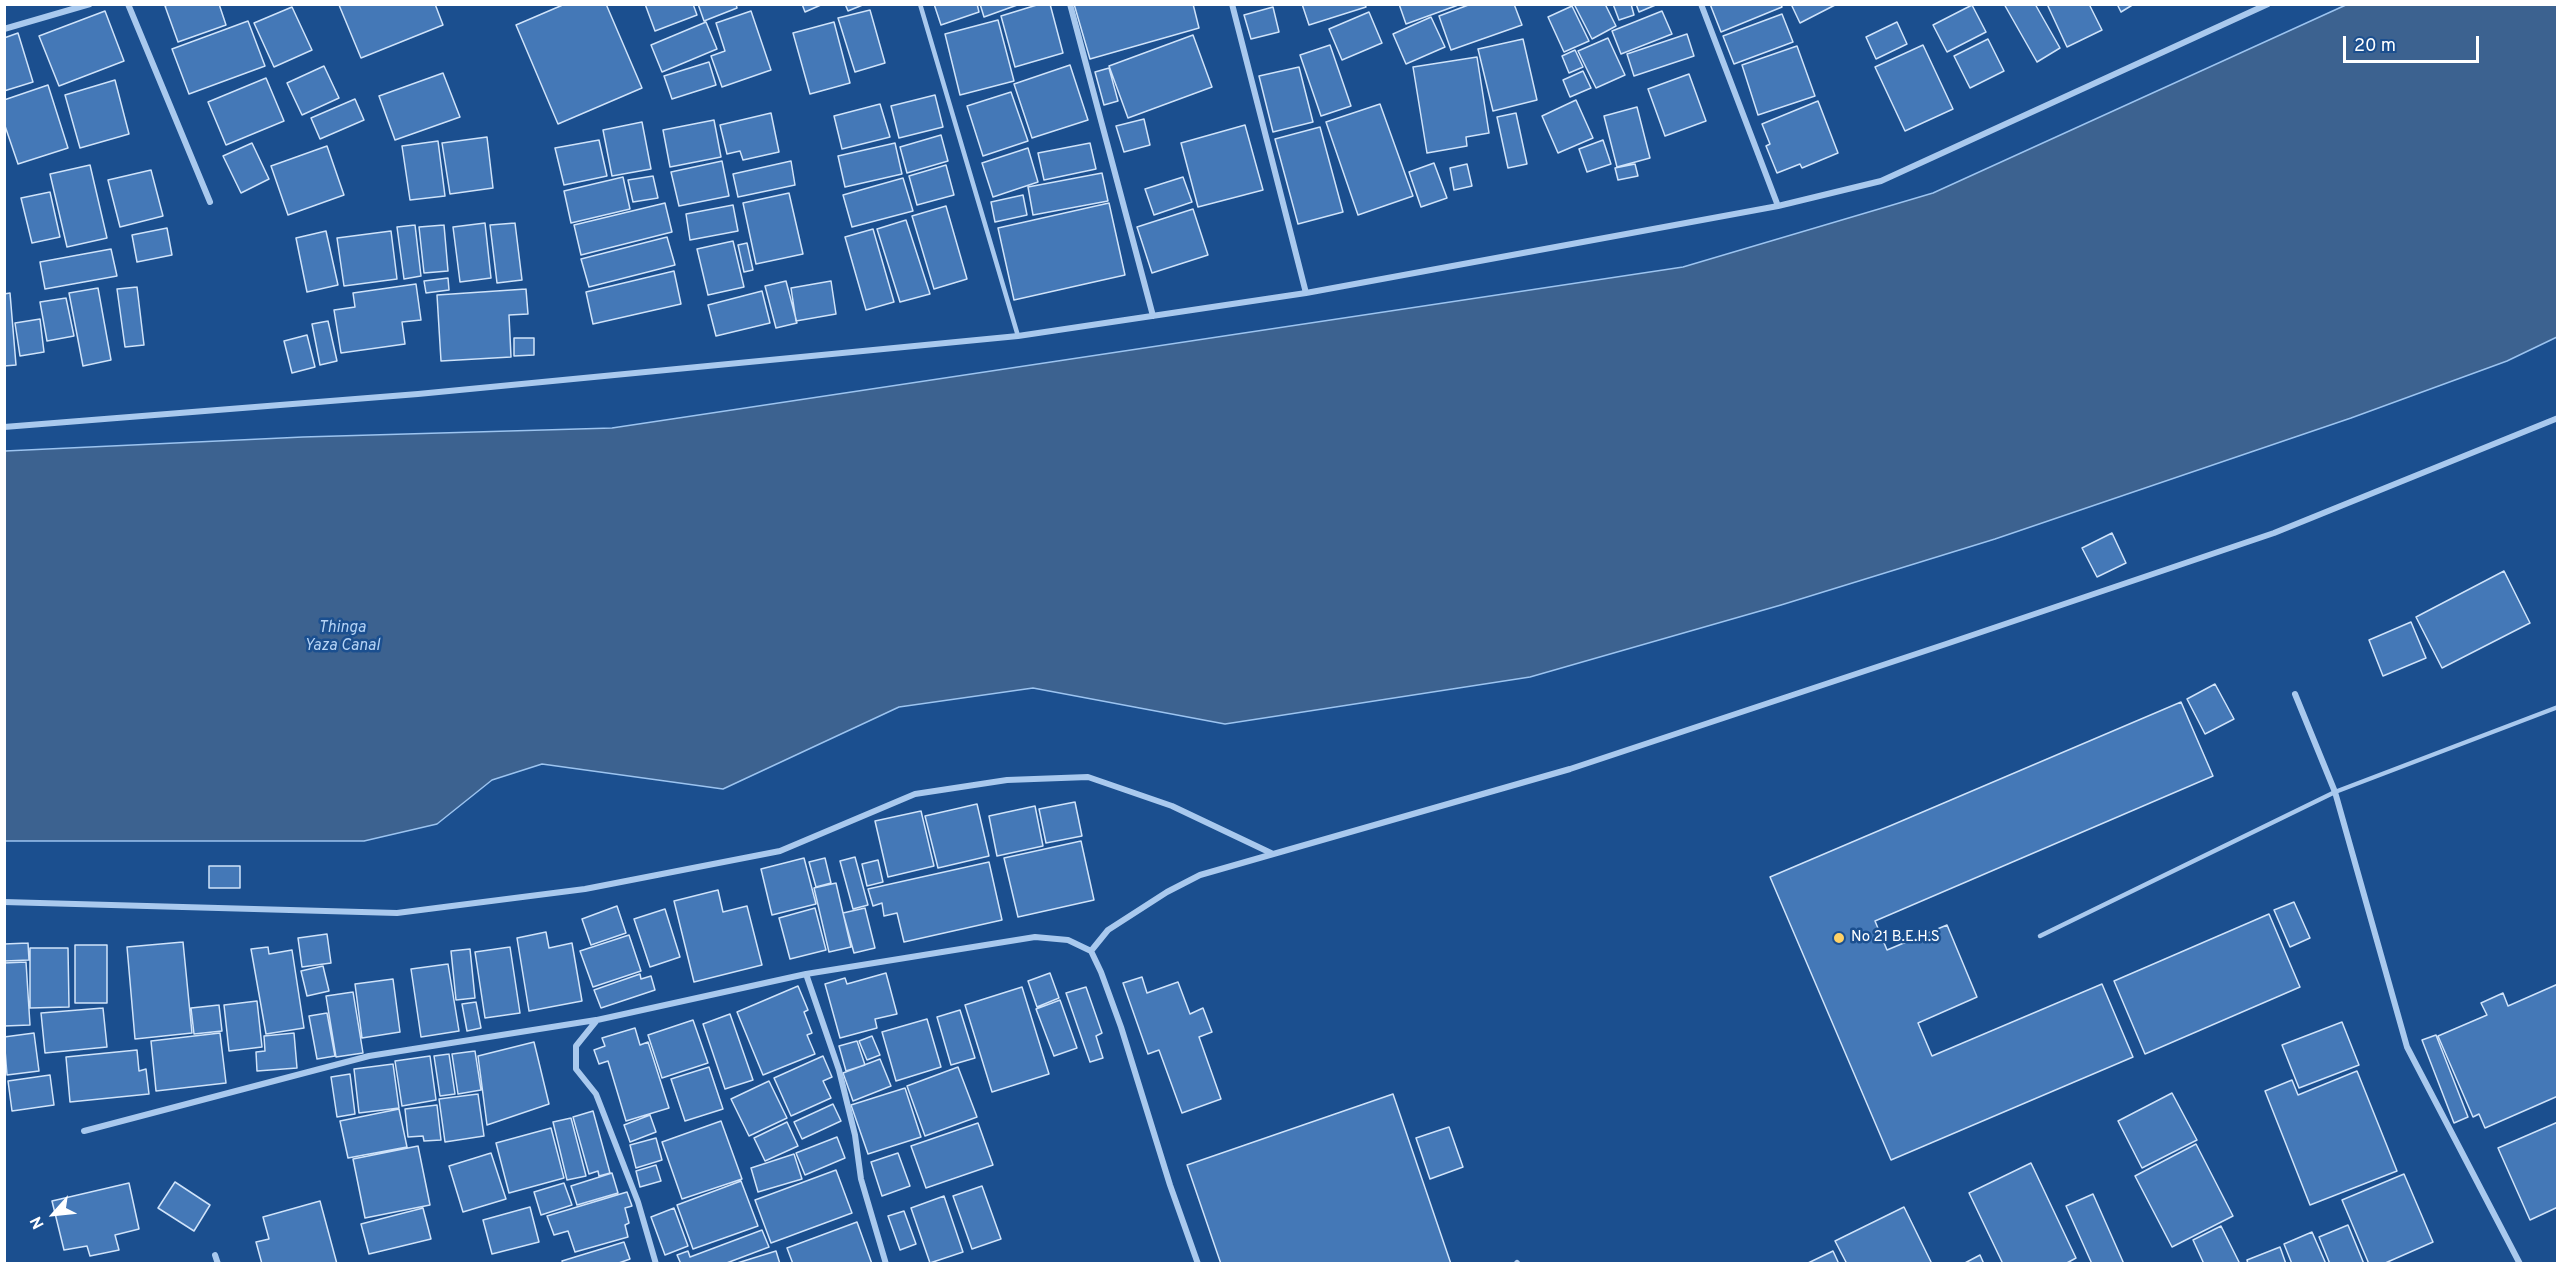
<!DOCTYPE html>
<html>
<head>
<meta charset="utf-8">
<style>
	body { margin:0 }
	#map { position:relative; width:2562px; height:1268px; overflow:hidden; background:#1b4f8f; font-family:Overpass,sans-serif }
	canvas { display:block }
	.frame { position:absolute; inset:0; border:6px solid #fff; pointer-events:none }
	.north { position:absolute; left:24px; top:1184px; width:60px; height:60px; -webkit-text-stroke:4px #1b4f8f; paint-order:stroke; rotate:243deg; font-size:16px; font-weight:700; line-height:24px; text-align:center; color:#fff }
	.north::after { content:''; display:block; margin:auto; width:21px; height:27px; background:#fff; clip-path:polygon(50% 0,100% 100%,50% 72%,0 100%) }
	.scale { position:absolute; left:2343px; top:36px; width:136px; height:27px; box-sizing:border-box; border:3px solid #fff; border-top:0; padding-left:8px; font-size:18px; line-height:21px; white-space:nowrap; color:#fff; -webkit-text-stroke:4px #1b4f8f; paint-order:stroke }
</style>
</head>
<body>
<div id="map">
<canvas width="2562" height="1268"></canvas>
<div class="frame"></div>
<div class="north">N</div>
<div class="scale">20 m</div>
</div>
<script>
const context = document.querySelector('canvas').getContext('2d');
context.lineJoin = 'round';
function fill(path, color) {
  context.fillStyle = color;
  context.fill(path, 'evenodd');
}
function shape(rows) {
  const path = new Path2D();
  for (const r of rows) {
    path.moveTo(r[0], r[1]);
    for (let i = 2; i < r.length; i += 2) path.lineTo(r[i], r[i + 1]);
  }
  return path;
}
function stroke(path, color, width, dash) {
  context.strokeStyle = color;
  context.lineWidth = width;
  context.lineCap = dash ? 'butt' : 'round';
  context.setLineDash(dash || []);
  context.stroke(path);
}
function label(font, color, halo, rows, align = 'center') {
  context.font = font + ' Overpass,sans-serif';
  context.lineWidth = 5;
  context.setLineDash([]);
  context.textBaseline = 'middle';
  context.strokeStyle = halo;
  context.fillStyle = color;
  for (const [text, x, y, turn = 0] of rows) {
    context.save();
    context.translate(x, y);
    context.rotate((+turn || 0) * Math.PI / 180);
    context.textAlign = isNaN(turn) ? turn : align;
    if (halo) context.strokeText(text, 0, 0);
    context.fillText(text, 0, 0);
    context.restore();
  }
}
const water = shape([
	[2348,4,2557,5,2557,337,2507,361,2351,418,1995,539,1781,605,1530,677,1225,724,1033,688,899,707,723,789,542,764,492,780,437,824,364,841,5,841,5,451,303,437,612,428,1683,267,1933,193,2348,4]
]);
fill(water, '#3c6290');
stroke(water, '#9cc4f0', 1.5);
const building = shape([
	[170,4,219,4,226,25,178,42,165,6,170,4],
	[342,4,435,4,443,25,361,58,339,5,342,4],
	[565,4,606,4,642,88,558,124,516,25,565,4],
	[645,4,693,4,697,15,655,31,645,4],
	[698,4,736,4,737,8,704,21,698,4],
	[802,4,823,4,805,12,802,4],
	[845,4,865,4,848,11,845,4],
	[934,4,977,4,979,12,941,25,934,4],
	[980,4,1020,4,984,17,980,4],
	[1040,4,1050,4,1063,53,1015,67,1001,16,1040,4],
	[1074,4,1193,4,1199,28,1090,59,1074,4],
	[1302,4,1365,4,1366,7,1309,25,1302,4],
	[1399,4,1461,4,1406,24,1399,4],
	[1471,4,1514,4,1522,25,1451,50,1439,16,1471,4],
	[1574,4,1605,4,1616,26,1592,39,1574,4],
	[1613,4,1631,4,1634,15,1619,20,1613,4],
	[1636,4,1658,4,1639,12,1636,4],
	[1710,4,1781,4,1782,7,1721,32,1710,4],
	[1791,4,1837,4,1800,23,1791,4],
	[2004,4,2035,4,2060,48,2037,62,2004,4],
	[2047,4,2089,4,2102,30,2067,47,2047,4],
	[2117,4,2134,4,2121,12,2117,4],
	[1972,5,1986,32,1947,52,1933,25,1972,5],
	[1572,6,1589,41,1564,52,1548,17,1572,6],
	[292,7,312,50,274,67,254,23,292,7],
	[1273,7,1279,32,1251,39,1244,15,1273,7],
	[870,10,885,63,855,72,838,18,870,10],
	[105,11,124,61,59,86,39,36,105,11],
	[751,11,771,70,722,87,711,56,725,51,716,23,751,11],
	[1662,11,1672,34,1621,54,1612,31,1662,11],
	[1369,12,1382,43,1342,60,1329,29,1369,12],
	[1782,14,1793,42,1734,64,1723,36,1782,14],
	[1431,17,1445,47,1406,64,1393,34,1431,17],
	[998,20,1014,81,960,95,945,34,998,20],
	[248,21,265,66,189,94,172,49,248,21],
	[706,22,717,49,662,72,651,45,706,22],
	[834,22,850,83,810,94,793,33,834,22],
	[1897,22,1907,44,1876,59,1866,37,1897,22],
	[18,33,33,82,4,91,4,38,18,33],
	[1687,34,1694,56,1634,76,1627,54,1687,34],
	[1193,35,1212,87,1128,118,1109,66,1193,35],
	[1608,38,1625,75,1596,88,1578,51,1608,38],
	[1523,39,1537,100,1493,111,1478,49,1523,39],
	[1988,39,2004,71,1970,88,1954,56,1988,39],
	[1330,45,1351,106,1321,116,1300,55,1330,45],
	[1923,45,1953,109,1905,131,1875,67,1923,45],
	[1797,46,1815,96,1758,115,1742,65,1797,46],
	[1575,50,1583,67,1569,73,1562,56,1575,50],
	[1477,57,1489,133,1466,137,1467,146,1427,153,1413,67,1477,57],
	[709,62,716,85,672,99,664,76,709,62],
	[1070,65,1088,120,1032,138,1014,84,1070,65],
	[324,66,339,98,302,115,287,83,324,66],
	[1299,67,1313,122,1273,132,1259,76,1299,67],
	[1109,68,1118,101,1104,105,1095,72,1109,68],
	[1583,71,1591,88,1570,97,1563,80,1583,71],
	[443,73,460,117,395,140,379,96,443,73],
	[1689,74,1706,121,1665,136,1648,89,1689,74],
	[266,78,284,121,226,145,208,102,266,78],
	[115,80,129,134,80,148,65,95,115,80],
	[48,85,68,148,18,164,4,123,4,100,48,85],
	[1011,92,1028,141,983,156,967,106,1011,92],
	[935,95,943,127,899,138,891,106,935,95],
	[355,99,364,120,320,139,311,118,355,99],
	[1576,100,1593,138,1558,153,1542,116,1576,100],
	[1818,101,1838,153,1802,168,1800,164,1777,173,1766,146,1770,144,1762,124,1818,101],
	[880,104,890,137,842,149,834,116,880,104],
	[1380,104,1413,196,1358,215,1326,122,1380,104],
	[1637,107,1650,158,1617,167,1604,116,1637,107],
	[771,113,779,152,743,160,740,151,727,154,720,125,771,113],
	[1516,113,1527,164,1508,168,1497,117,1516,113],
	[1144,119,1150,145,1124,152,1116,126,1144,119],
	[714,120,721,157,670,167,663,130,714,120],
	[642,122,651,169,612,176,603,130,642,122],
	[1245,125,1263,190,1198,207,1181,143,1245,125],
	[1320,127,1343,212,1298,224,1275,139,1320,127],
	[941,135,948,161,907,173,900,147,941,135],
	[487,137,493,188,450,194,442,143,487,137],
	[599,140,607,176,564,185,555,148,599,140],
	[1603,140,1611,164,1587,172,1579,149,1603,140],
	[438,141,445,196,410,200,402,146,438,141],
	[252,143,269,179,241,193,223,156,252,143],
	[895,143,902,174,845,187,838,156,895,143],
	[1090,143,1096,169,1044,180,1038,153,1090,143],
	[327,146,344,195,288,215,271,166,327,146],
	[1028,148,1038,182,993,197,982,163,1028,148],
	[722,161,729,196,679,206,671,172,722,161],
	[791,161,795,185,738,197,733,174,791,161],
	[1434,163,1447,198,1421,207,1409,172,1434,163],
	[1467,164,1472,186,1454,190,1450,168,1467,164],
	[1635,164,1638,176,1618,180,1615,168,1635,164],
	[90,165,107,238,67,247,50,174,90,165],
	[946,165,954,195,917,205,909,176,946,165],
	[151,170,163,216,120,227,108,180,151,170],
	[1102,173,1108,201,1033,215,1028,187,1102,173],
	[653,176,658,198,633,202,628,180,653,176],
	[623,177,630,209,571,223,564,191,623,177],
	[1183,177,1192,202,1154,215,1145,189,1183,177],
	[903,178,913,211,852,227,843,195,903,178],
	[50,192,60,237,32,243,21,198,50,192],
	[789,193,803,254,756,264,743,203,789,193],
	[1023,195,1027,215,995,222,991,202,1023,195],
	[665,203,672,232,581,255,574,225,665,203],
	[1109,203,1125,275,1014,300,998,228,1109,203],
	[733,205,738,231,690,240,686,214,733,205],
	[946,206,967,279,934,289,912,216,946,206],
	[1193,209,1208,255,1152,273,1137,227,1193,209],
	[906,220,930,294,900,302,877,229,906,220],
	[485,223,491,278,460,282,453,227,485,223],
	[515,223,522,280,497,283,490,225,515,223],
	[415,225,421,276,404,279,397,227,415,225],
	[444,225,448,271,424,273,419,227,444,225],
	[167,228,172,255,137,262,132,235,167,228],
	[873,229,894,302,866,310,845,237,873,229],
	[326,231,338,285,307,292,296,238,326,231],
	[391,231,397,279,344,286,337,238,391,231],
	[667,237,675,265,589,287,581,259,667,237],
	[733,241,744,287,708,295,697,249,733,241],
	[747,243,753,270,744,272,738,245,747,243],
	[111,249,117,276,45,289,40,262,111,249],
	[674,271,681,304,593,324,586,292,674,271],
	[448,278,449,290,426,293,424,281,448,278],
	[786,281,797,323,776,328,765,286,786,281],
	[831,281,836,314,796,321,791,288,831,281],
	[416,284,421,320,402,322,405,344,341,353,334,310,355,307,353,293,416,284],
	[137,287,144,345,125,347,117,289,137,287],
	[98,288,111,360,83,366,69,293,98,288],
	[526,289,528,314,509,315,511,357,441,361,437,295,526,289],
	[762,291,770,323,716,336,708,305,762,291],
	[10,293,16,365,4,366,4,294,10,293],
	[66,298,74,336,47,341,40,302,66,298],
	[40,319,44,352,20,356,15,323,40,319],
	[328,321,337,361,320,365,312,324,328,321],
	[307,335,315,367,292,373,284,341,307,335],
	[514,338,534,338,534,355,514,356,514,338],
	[2112,533,2126,563,2097,577,2082,548,2112,533],
	[2504,571,2530,623,2442,668,2416,617,2504,571],
	[2411,622,2426,658,2383,676,2369,640,2411,622],
	[2215,684,2234,719,2205,734,2187,699,2215,684],
	[2181,702,2213,776,1875,921,1887,950,1947,925,1977,997,1918,1023,1932,1056,2102,984,2133,1057,1891,1160,1770,877,2181,702],
	[1075,802,1082,836,1046,843,1039,809,1075,802],
	[977,804,989,856,938,868,925,816,977,804],
	[1035,806,1043,846,997,856,989,816,1035,806],
	[921,811,934,866,888,877,875,821,921,811],
	[1081,841,1094,900,1018,917,1004,858,1081,841],
	[855,857,868,905,853,909,840,861,855,857],
	[804,858,816,904,772,915,761,869,804,858],
	[825,858,831,883,816,887,809,862,825,858],
	[878,860,883,882,867,886,862,864,878,860],
	[989,862,1002,920,904,942,897,913,884,916,882,903,873,906,868,889,989,862],
	[209,866,240,866,240,888,209,888,209,866],
	[836,883,851,947,829,952,814,888,836,883],
	[718,890,723,912,747,906,762,965,694,982,674,901,718,890],
	[2294,902,2310,938,2290,947,2274,910,2294,902],
	[617,906,626,933,591,945,582,919,617,906],
	[815,908,826,950,790,959,779,918,815,908],
	[865,908,875,948,854,953,843,913,865,908],
	[665,909,680,957,650,967,634,919,665,909],
	[2269,914,2300,987,2145,1054,2114,981,2269,914],
	[546,932,549,948,572,943,582,1001,529,1011,517,938,546,932],
	[327,934,331,963,302,967,298,938,327,934],
	[629,935,641,971,593,987,580,951,629,935],
	[183,942,192,1033,135,1039,127,947,183,942],
	[28,943,29,960,5,961,4,944,28,943],
	[75,945,107,945,107,1003,75,1003,75,945],
	[268,947,269,954,292,950,304,1028,266,1034,251,949,268,947],
	[510,947,520,1013,485,1018,475,952,510,947],
	[30,948,68,948,69,1007,30,1008,30,948],
	[470,949,475,998,456,1000,451,951,470,949],
	[26,962,30,1025,4,1026,4,963,26,962],
	[448,964,459,1031,421,1037,411,969,448,964],
	[323,966,329,991,307,996,301,971,323,966],
	[886,973,897,1014,875,1019,877,1028,840,1038,825,984,845,978,847,984,886,973],
	[1050,973,1059,998,1037,1007,1028,981,1050,973],
	[640,974,641,979,651,976,655,990,601,1008,594,990,640,974],
	[1142,977,1147,993,1178,982,1190,1014,1203,1008,1212,1032,1199,1037,1221,1099,1182,1113,1159,1050,1148,1054,1123,983,1142,977],
	[393,979,400,1032,362,1038,355,984,393,979],
	[2558,984,2558,1096,2485,1128,2479,1114,2473,1117,2438,1036,2487,1015,2481,1003,2503,993,2508,1006,2558,984],
	[798,986,808,1010,804,1012,812,1033,807,1035,815,1054,763,1075,737,1012,798,986],
	[1022,987,1049,1074,992,1092,965,1005,1022,987],
	[1086,987,1102,1033,1096,1036,1103,1058,1090,1062,1066,993,1086,987],
	[353,992,363,1053,336,1057,326,996,353,992],
	[1060,1000,1077,1048,1054,1056,1036,1009,1060,1000],
	[257,1001,262,1047,229,1051,224,1005,257,1001],
	[476,1002,481,1028,467,1031,462,1004,476,1002],
	[219,1005,222,1031,194,1034,191,1008,219,1005],
	[103,1008,107,1047,45,1053,41,1013,103,1008],
	[960,1010,975,1058,951,1065,937,1017,960,1010],
	[327,1013,335,1056,317,1059,309,1016,327,1013],
	[730,1014,753,1080,725,1089,703,1024,730,1014],
	[927,1019,941,1067,896,1081,882,1032,927,1019],
	[693,1020,708,1063,662,1078,648,1035,693,1020],
	[2342,1022,2359,1065,2299,1088,2282,1045,2342,1022],
	[635,1028,640,1045,648,1042,669,1108,626,1121,608,1061,599,1064,594,1050,605,1046,602,1038,635,1028],
	[34,1033,39,1071,7,1075,4,1037,34,1033],
	[220,1033,226,1083,156,1091,151,1041,220,1033],
	[294,1033,297,1068,257,1071,256,1052,265,1051,264,1036,294,1033],
	[2436,1035,2468,1117,2454,1123,2422,1040,2436,1035],
	[872,1036,880,1055,867,1060,859,1041,872,1036],
	[857,1041,865,1065,846,1071,839,1046,857,1041],
	[534,1042,549,1104,487,1125,478,1056,534,1042],
	[137,1050,139,1071,146,1069,149,1094,70,1102,66,1057,137,1050],
	[475,1051,481,1090,458,1094,452,1054,475,1051],
	[449,1054,455,1094,440,1096,434,1056,449,1054],
	[430,1056,436,1100,402,1106,395,1061,430,1056],
	[823,1056,832,1077,823,1081,831,1098,791,1116,774,1078,823,1056],
	[880,1059,891,1086,853,1101,843,1073,880,1059],
	[393,1064,399,1108,359,1113,354,1069,393,1064],
	[709,1067,723,1109,685,1121,671,1079,709,1067],
	[958,1067,977,1117,925,1136,907,1086,958,1067],
	[2357,1071,2397,1171,2310,1205,2265,1091,2292,1080,2298,1095,2357,1071],
	[350,1074,355,1114,337,1117,331,1077,350,1074],
	[50,1075,54,1105,12,1111,8,1081,50,1075],
	[769,1081,787,1118,749,1136,731,1099,769,1081],
	[905,1088,921,1137,868,1154,851,1105,905,1088],
	[2172,1093,2197,1140,2142,1168,2118,1121,2172,1093],
	[478,1094,484,1136,445,1142,439,1099,478,1094],
	[1393,1094,1451,1264,1221,1264,1187,1165,1393,1094],
	[833,1104,841,1121,802,1139,794,1122,833,1104],
	[437,1105,441,1140,424,1141,423,1136,408,1137,405,1109,437,1105],
	[399,1109,407,1147,348,1158,340,1121,399,1109],
	[593,1111,610,1173,599,1176,598,1171,589,1174,573,1117,593,1111],
	[650,1115,656,1132,630,1142,624,1125,650,1115],
	[571,1118,586,1176,567,1180,553,1122,571,1118],
	[721,1121,742,1179,682,1199,662,1142,721,1121],
	[787,1122,798,1146,765,1161,754,1138,787,1122],
	[2558,1122,2558,1207,2530,1220,2498,1148,2558,1122],
	[978,1123,993,1165,926,1188,911,1146,978,1123],
	[1449,1127,1463,1167,1430,1179,1416,1138,1449,1127],
	[551,1128,564,1178,509,1193,496,1143,551,1128],
	[837,1137,845,1158,805,1175,796,1153,837,1137],
	[656,1138,662,1160,636,1168,630,1145,656,1138],
	[2196,1144,2233,1216,2172,1247,2135,1176,2196,1144],
	[418,1146,430,1205,365,1218,353,1159,418,1146],
	[491,1153,506,1199,463,1212,449,1166,491,1153],
	[898,1153,910,1186,882,1196,871,1162,898,1153],
	[794,1154,802,1179,758,1192,751,1168,794,1154],
	[2031,1163,2076,1258,2065,1264,2003,1264,1969,1193,2031,1163],
	[656,1165,661,1181,640,1187,636,1171,656,1165],
	[836,1170,852,1213,771,1243,755,1200,836,1170],
	[612,1173,618,1193,577,1205,571,1186,612,1173],
	[2404,1174,2433,1242,2383,1264,2369,1264,2342,1200,2404,1174],
	[741,1181,758,1226,693,1249,677,1205,741,1181],
	[175,1182,210,1205,194,1231,158,1208,175,1182],
	[129,1183,139,1229,115,1235,119,1250,90,1256,87,1246,64,1250,52,1201,129,1183],
	[564,1183,572,1205,541,1215,534,1192,564,1183],
	[982,1186,1001,1239,972,1249,953,1196,982,1186],
	[627,1192,632,1206,625,1208,629,1223,625,1225,628,1237,575,1252,568,1231,554,1235,547,1216,627,1192],
	[2093,1194,2124,1264,2092,1264,2066,1206,2093,1194],
	[944,1196,963,1252,930,1263,911,1208,944,1196],
	[320,1201,337,1264,262,1264,256,1242,269,1239,263,1217,320,1201],
	[530,1207,539,1242,492,1254,483,1220,530,1207],
	[1904,1207,1932,1264,1847,1264,1835,1241,1904,1207],
	[423,1208,431,1239,369,1254,361,1224,423,1208],
	[674,1208,688,1246,665,1255,651,1217,674,1208],
	[904,1211,916,1244,900,1250,888,1216,904,1211],
	[857,1222,872,1264,793,1264,787,1248,857,1222],
	[2348,1225,2364,1264,2330,1264,2319,1237,2348,1225],
	[2221,1226,2240,1264,2204,1264,2193,1240,2221,1226],
	[762,1230,769,1247,724,1264,681,1264,677,1255,688,1251,690,1257,762,1230],
	[2312,1232,2326,1264,2292,1264,2284,1244,2312,1232],
	[624,1242,630,1259,616,1264,563,1264,562,1261,624,1242],
	[2280,1247,2286,1264,2248,1264,2247,1260,2280,1247],
	[776,1251,780,1264,734,1264,776,1251],
	[1833,1251,1839,1264,1806,1264,1833,1251],
	[1980,1255,1984,1264,1963,1264,1980,1255]
]);
fill(building, '#4478b7');
stroke(building, '#cfe3fa', 1.5);
stroke(shape([
	[920,4,1018,336],
	[2040,936,2335,792,2558,707]
]), '#a9c9ee', 4.5);
stroke(shape([
	[128,4,210,202],
	[1070,4,1153,316],
	[1232,4,1306,293],
	[1701,4,1778,206],
	[4,29,90,4],
	[4,427,418,394,1018,336,1306,293,1778,206,1881,181,2268,4],
	[2295,694,2335,792,2407,1047,2520,1264],
	[4,902,397,913,585,889,780,851,915,794,1007,780,1088,777,1172,806,1271,853],
	[1091,951,1108,930,1167,892,1200,875,1570,769,1946,644,2274,533,2558,418],
	[806,974,839,1070,855,1135,861,1179,886,1264],
	[84,1131,369,1056,596,1020],
	[215,1255,218,1264],
	[1517,1263,1518,1264],
	[656,1264,638,1202,596,1094,576,1069,576,1046,597,1020,806,974,1035,937,1068,940,1091,951,1101,972,1121,1027,1170,1185,1198,1264]
]), '#a9c9ee', 6);
for (const [x, y, r, color] of [
	[1839,938,6,"#ffd166"]
]) {
  const dot = new Path2D();
  dot.arc(x, y, r, 0, 2 * Math.PI);
  context.fillStyle = color;
  context.fill(dot);
  stroke(dot, '#1b4f8f', 2);
}
label('15px', '#fff', '#1b4f8f', [
	["No 21 B.E.H.S",1851,938]
], 'left');
label('italic 16px', '#b5d3f5', '#1b4f8f', [
	["Thinga",342,629],
	["Yaza Canal",342,647]
]);
</script>
</body>
</html>
